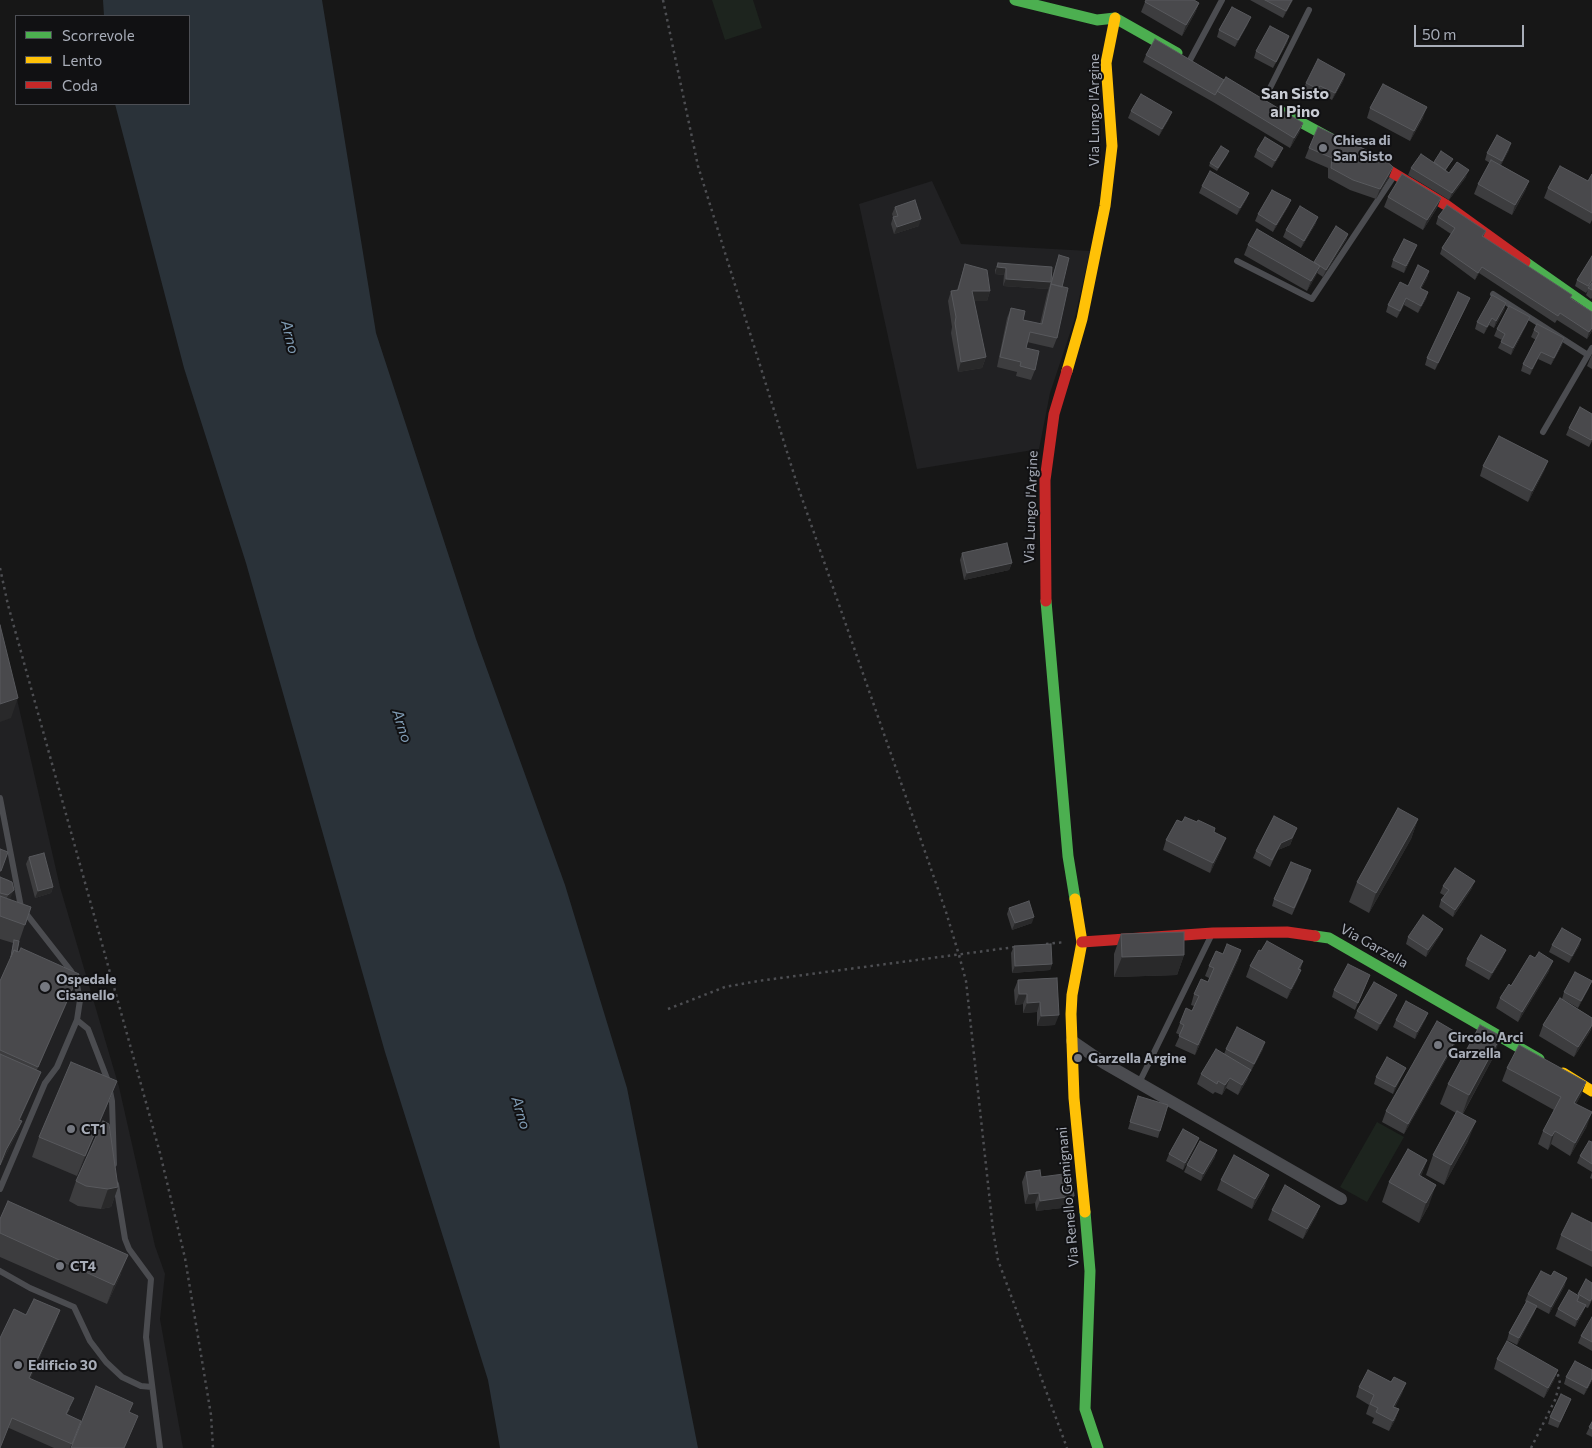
<!DOCTYPE html>
<html>
<head>
<meta charset="utf-8">
<style>
	body { margin:0 }
	#map { position:relative; width:1592px; height:1448px; overflow:hidden; background:#171717; font-family:Commissioner,sans-serif }
	canvas { display:block }
	.legend { position:absolute; left:15px; top:15px; width:175px; height:90px; box-sizing:border-box; background:#111113; border:1px solid #4d4f55; margin:0; padding:6px 9px; list-style:none; font-size:15px; color:#a8adb8 }
	.legend li { display:flex; align-items:center; gap:10px; height:25px }
	.legend b { width:25px; border:1px solid #4d4f55 }
	.scale { position:absolute; left:1414px; top:25px; width:110px; height:22px; box-sizing:border-box; border:2px solid #a8adb8; border-top:0; padding-left:6px; font-size:15px; line-height:18px; white-space:nowrap; color:#a8adb8; -webkit-text-stroke:4px #111113; paint-order:stroke }
</style>
</head>
<body>
<div id="map">
<canvas width="1592" height="1448"></canvas>
<ul class="legend">
<li><b style="height:6px;background:#4caf50"></b>Scorrevole</li>
<li><b style="height:6px;background:#ffc107"></b>Lento</li>
<li><b style="height:6px;background:#c62828"></b>Coda</li>
</ul>
<div class="scale">50 m</div>
</div>
<script>
const context = document.querySelector('canvas').getContext('2d');
context.lineJoin = 'round';
function fill(path, color) {
  context.fillStyle = color;
  context.fill(path, 'evenodd');
}
function shape(rows) {
  const path = new Path2D();
  for (const r of rows) {
    path.moveTo(r[0], r[1]);
    for (let i = 2; i < r.length; i += 2) path.lineTo(r[i], r[i + 1]);
  }
  return path;
}
function stroke(path, color, width, dash) {
  context.strokeStyle = color;
  context.lineWidth = width;
  context.lineCap = dash ? 'butt' : 'round';
  context.setLineDash(dash || []);
  context.stroke(path);
}
function label(font, color, halo, rows, align = 'center') {
  context.font = font + ' Commissioner,sans-serif';
  context.lineWidth = 4;
  context.setLineDash([]);
  context.textBaseline = 'middle';
  context.strokeStyle = halo;
  context.fillStyle = color;
  for (const [text, x, y, turn = 0] of rows) {
    context.save();
    context.translate(x, y);
    context.rotate((+turn || 0) * Math.PI / 180);
    context.textAlign = isNaN(turn) ? turn : align;
    if (halo) context.strokeText(text, 0, 0);
    context.fillText(text, 0, 0);
    context.restore();
  }
}
fill(shape([
	[932,181,961,244,1090,251,1074,321,1050,393,1039,449,917,469,859,204],
	[0,625,60,887,119,1087,155,1246,165,1274,160,1319,183,1448,0,1448]
]), '#212123');
fill(shape([
	[712,0,753,0,762,28,725,40],
	[1377,1122,1404,1137,1367,1202,1340,1187]
]), '#1d241e');
fill(shape([
	[103,0,322,0,376,333,476,639,565,885,627,1088,698,1448,500,1448,488,1380,385,1052,246,563,184,368,115,104,189,104,189,16,104,16]
]), '#2a3239');
stroke(shape([
	[663,0,698,166,797,484,946,912,959,955,966,981,993,1230,998,1260,1067,1448],
	[0,568,8,605,160,1153,185,1258,211,1415,213,1448],
	[1046,944,1065,942],
	[668,1009,725,987,758,981,1015,947],
	[1531,1448,1555,1400,1560,1383,1557,1371]
]), '#4d4e52', 2.5, [2.5, 4]);
stroke(shape([
	[1190,60,1222,0],
	[1263,102,1309,10],
	[1237,261,1312,299,1394,176],
	[1493,294,1588,355],
	[1543,432,1592,348],
	[0,798,21,907,71,971,77,985,80,1000,77,1020,57,1067,45,1083,0,1189],
	[77,1020,88,1029,108,1081,112,1101,114,1164],
	[1139,1083,1211,936],
	[116,1184,125,1239,129,1249,151,1279,146,1337,160,1448],
	[0,1271,30,1288,74,1307,90,1341,106,1362,122,1377,141,1386,152,1387]
]), '#4b4c50', 6);
stroke(shape([
	[1072,1041,1104,1063,1341,1199]
]), '#4b4c50', 12);
stroke(shape([
	[1015,0,1097,20,1115,18,1177,53],
	[1282,112,1339,143],
	[1525,262,1592,309],
	[1046,601,1068,856,1075,899],
	[1315,936,1329,938,1539,1059],
	[1085,1212,1090,1271,1085,1409,1098,1448]
]), '#4caf50', 11);
stroke(shape([
	[1067,371,1082,319,1105,206,1112,146,1106,63,1115,18],
	[1075,899,1082,942,1072,995,1071,1014,1074,1098,1085,1212],
	[1563,1073,1592,1091]
]), '#ffc107', 11);
stroke(shape([
	[1370,159,1446,205,1525,262],
	[1046,601,1045,480,1054,414,1067,371],
	[1082,942,1213,933,1287,932,1315,936]
]), '#c62828', 11);
fill(shape([
	[1250,0,1293,0,1283,18],
	[1145,2,1199,3,1195,13,1182,36,1141,12],
	[1248,24,1235,47,1217,37,1219,30],
	[1289,36,1287,43,1273,68,1254,58,1256,51],
	[1146,55,1224,80,1303,123,1299,133,1290,148,1213,102,1143,62],
	[1345,74,1343,81,1332,100,1318,92,1316,96,1303,89,1306,83],
	[1370,108,1423,118,1410,141,1367,118],
	[1131,111,1169,119,1159,136,1128,118],
	[1309,148,1393,167,1389,177,1376,199,1350,190,1328,178,1328,168,1305,158],
	[1257,150,1280,155,1272,168,1254,157],
	[1509,150,1501,165,1529,181,1525,191,1512,215,1474,194,1478,184,1490,163,1485,160,1487,153],
	[1228,154,1217,171,1209,166,1210,163],
	[1453,159,1451,162,1446,170,1449,173,1466,177,1449,200,1408,175,1411,168,1434,162],
	[1592,174,1592,220,1590,224,1544,198,1548,188,1588,181],
	[1202,186,1249,193,1246,200,1237,215,1199,193],
	[1388,197,1441,198,1437,208,1423,230,1384,207],
	[1291,200,1288,207,1273,232,1255,221,1258,214],
	[895,207,919,226,894,234,891,224,893,217,892,214],
	[1438,217,1486,231,1483,237,1592,312,1592,331,1587,339,1557,320,1555,323,1479,273,1475,280,1440,254,1442,248,1451,234,1436,224],
	[1316,223,1301,248,1283,237,1286,230],
	[1348,234,1346,240,1323,277,1317,273,1307,291,1244,255,1248,245,1314,262],
	[1417,245,1414,252,1404,273,1391,267,1393,260],
	[1059,255,1062,287,1057,338,1053,348,1027,342,1026,348,1035,370,1031,380,1016,376,1017,372,997,367,1007,318,1011,308,1023,320,1040,324,1047,294],
	[1592,256,1592,298,1591,299,1586,295,1588,290,1586,293,1575,286,1577,280],
	[998,263,1051,282,1048,289,1003,286,1004,275,995,274,995,270],
	[965,264,990,291,987,301,974,301,986,357,982,368,958,372,951,333,952,327,948,301,951,291,957,290],
	[1429,271,1427,278,1421,289,1428,292,1426,299,1418,313,1404,305,1397,318,1386,312,1388,305,1408,286],
	[1506,303,1504,310,1494,328,1489,325,1484,334,1475,329,1477,322],
	[1467,305,1435,370,1425,365,1427,358],
	[1527,324,1511,355,1498,348,1502,340,1494,336,1497,329],
	[1534,330,1564,338,1562,345,1551,365,1538,359,1530,375,1521,371,1523,364,1536,340,1531,337],
	[1592,354,1592,369,1587,366],
	[1580,407,1592,441,1589,447,1566,435,1569,428],
	[1548,461,1544,471,1528,502,1480,476,1483,466],
	[962,553,1012,563,1009,570,964,580,960,560],
	[1418,819,1411,839,1369,913,1349,902,1357,882],
	[1182,822,1214,832,1222,848,1210,873,1163,850,1166,840],
	[1297,828,1290,845,1278,850,1270,867,1253,858,1256,851],
	[29,857,53,887,51,893,35,898,26,864],
	[0,877,9,880,10,900,31,907,19,942,17,952,79,974,74,987,37,1070,41,1072,37,1082,20,1120,22,1121,18,1131,0,1166,0,981,10,959,13,943,0,939],
	[1309,877,1292,915,1272,906,1274,899],
	[1443,886,1472,888,1453,917,1439,907,1441,900,1445,896,1440,893],
	[1009,908,1032,923,1012,930,1007,914],
	[1443,929,1440,935,1426,957,1406,944,1408,937],
	[1121,934,1184,955,1177,975,1114,977,1114,954],
	[1581,939,1579,946,1569,963,1549,952,1552,945],
	[1014,946,1052,964,1050,970,1012,973,1011,953],
	[1241,950,1238,960,1195,1055,1175,1046,1180,1035,1176,1033,1180,1023,1192,1011,1194,1006,1191,1005,1194,994,1208,982,1209,978,1205,976,1209,966,1223,954],
	[1261,951,1303,961,1300,970,1297,980,1287,999,1246,977,1250,966],
	[1503,957,1489,980,1465,966,1467,959],
	[1535,958,1549,971,1518,1022,1496,1008,1500,998],
	[1370,975,1355,1010,1332,997,1334,990],
	[1057,978,1055,1025,1037,1026,1037,1012,1023,1013,1023,1004,1015,1005,1014,990,1018,980],
	[1589,988,1578,1008,1564,1000,1592,1018,1591,1030,1574,1057,1539,1036,1543,1025,1562,999,1564,992],
	[1397,995,1394,1002,1377,1031,1354,1018,1357,1011],
	[1428,1013,1425,1020,1415,1039,1393,1027,1396,1020],
	[1459,1034,1455,1044,1404,1134,1382,1122,1386,1111],
	[1226,1049,1263,1049,1251,1071,1250,1070,1247,1080,1238,1095,1226,1088,1222,1095,1215,1092,1213,1094,1197,1084,1201,1074,1224,1054],
	[1494,1056,1463,1114,1468,1141,1444,1185,1426,1175,1433,1155,1456,1113,1440,1104,1448,1084],
	[1406,1068,1393,1094,1374,1084,1376,1077],
	[1507,1068,1586,1082,1581,1095,1576,1104,1587,1126,1570,1156,1551,1144,1548,1150,1538,1144,1543,1131,1554,1110,1502,1081],
	[109,1101,77,1176,32,1157,39,1137],
	[1136,1102,1160,1131,1158,1138,1128,1129],
	[1592,1142,1592,1172,1577,1163,1580,1156],
	[1196,1145,1183,1170,1166,1161,1169,1154],
	[1215,1157,1201,1181,1184,1172,1187,1165],
	[1427,1160,1421,1176,1429,1205,1419,1223,1382,1202,1389,1182],
	[1026,1172,1041,1177,1074,1196,1070,1207,1036,1211,1035,1203,1025,1204,1022,1182],
	[1592,1172,1592,1179,1590,1178],
	[1221,1180,1265,1186,1252,1209,1217,1190],
	[76,1181,118,1187,111,1207,101,1209,78,1206,69,1201],
	[1320,1206,1316,1216,1303,1239,1268,1220,1272,1210],
	[0,1219,121,1274,107,1304,0,1257],
	[1592,1223,1592,1267,1556,1249,1561,1235],
	[1586,1279,1592,1300,1588,1308,1585,1307,1583,1312,1575,1327,1555,1316,1558,1309,1578,1295],
	[1565,1285,1549,1314,1536,1307,1534,1313,1517,1345,1507,1340,1509,1333,1526,1302,1525,1301,1528,1294],
	[60,1310,56,1321,30,1379,70,1409,67,1414,81,1421,70,1448,54,1448,9,1428,26,1315],
	[1592,1318,1592,1351,1578,1343,1581,1336],
	[1497,1359,1558,1370,1554,1380,1544,1398,1494,1369],
	[1592,1370,1592,1381,1584,1395,1564,1384,1566,1377],
	[1391,1382,1406,1383,1402,1393,1395,1407,1399,1409,1395,1420,1389,1431,1372,1423,1374,1418,1366,1414,1369,1405,1356,1397,1359,1387],
	[1571,1399,1558,1428,1548,1424,1550,1417],
	[1592,1422,1592,1437,1586,1434]
]), '#3d3d3f');
fill(shape([
	[1292,0,1293,0,1283,18,1286,11],
	[1199,3,1195,13,1182,36,1186,25],
	[1251,17,1248,24,1235,47,1238,40],
	[1289,36,1287,43,1273,68],
	[1345,74,1343,81,1332,100,1335,93],
	[1427,107,1423,118,1410,141,1414,131],
	[1172,112,1169,119,1159,136,1162,129],
	[1303,123,1299,133,1290,148,1294,138],
	[1511,143,1509,150,1499,168,1502,161],
	[1283,148,1280,155,1272,168,1275,161],
	[1393,167,1389,177,1376,199,1380,189],
	[1469,170,1466,177,1449,200,1452,193],
	[1529,181,1525,191,1512,215,1515,205],
	[1249,193,1246,200,1237,215,1240,208],
	[1441,198,1437,208,1423,230,1427,220],
	[1291,200,1288,207,1273,232,1276,225],
	[1318,217,1316,223,1301,248,1304,241],
	[921,219,919,226,894,234,897,227],
	[1348,234,1346,240,1323,277,1326,270],
	[1417,245,1414,252,1404,273,1406,266],
	[1320,266,1316,276,1307,291,1311,281],
	[997,267,1006,268,1004,275,995,274],
	[1482,267,1479,273,1475,280,1478,273],
	[1429,271,1427,278,1418,295,1420,288],
	[1006,279,1051,282,1048,289,1003,286],
	[972,291,990,291,987,301,969,301],
	[1428,292,1426,299,1418,313,1421,306],
	[1406,298,1404,305,1397,318,1400,311],
	[1470,298,1467,305,1435,370,1438,363],
	[1506,303,1504,310,1494,328,1496,321],
	[1530,317,1527,324,1511,355,1513,348],
	[1492,318,1489,325,1484,334,1487,327],
	[1592,328,1592,331,1587,339,1589,332],
	[1564,338,1562,345,1551,365,1554,358],
	[1541,352,1538,359,1530,375,1532,369],
	[986,357,982,368,958,372,961,362],
	[1548,461,1544,471,1528,502,1532,491],
	[1012,563,1009,570,964,580,967,573],
	[18,698,11,718,0,722,0,704],
	[1418,819,1411,839,1369,913,1376,893],
	[1297,828,1290,845,1278,850,1270,867,1281,843],
	[1226,838,1222,848,1210,873,1213,863],
	[1475,881,1472,888,1453,917,1455,910],
	[53,887,51,893,35,898,38,891],
	[14,890,6,909,1,915,8,895],
	[1034,917,1032,923,1012,930,1015,923],
	[1443,929,1440,935,1426,957,1428,950],
	[1581,939,1579,946,1569,963,1572,956],
	[1241,950,1238,960,1195,1055,1198,1045],
	[1506,950,1503,957,1489,980,1492,973],
	[1184,955,1177,975,1114,977,1122,957],
	[1553,961,1549,971,1518,1022,1522,1012],
	[1052,964,1050,970,1012,973,1015,966],
	[1301,970,1297,980,1287,999,1291,989],
	[79,974,74,987,33,1080,38,1067],
	[1592,981,1589,988,1578,1008,1581,1001],
	[1019,994,1027,994,1023,1004,1015,1005],
	[1397,995,1394,1002,1377,1031,1380,1024],
	[1040,1002,1037,1012,1023,1013,1027,1003],
	[1428,1013,1425,1020,1415,1039,1417,1032],
	[1059,1015,1055,1025,1037,1026,1041,1016],
	[1592,1025,1591,1030,1574,1057,1578,1047],
	[1459,1034,1455,1044,1404,1134,1408,1124],
	[1501,1036,1494,1056,1462,1115,1469,1095],
	[1265,1042,1263,1049,1251,1071,1254,1064],
	[1406,1068,1393,1094,1395,1087],
	[1251,1070,1247,1080,1238,1095,1242,1085],
	[41,1072,37,1082,16,1130,19,1120],
	[1230,1078,1226,1088,1222,1095,1225,1085],
	[117,1081,109,1101,77,1176,85,1156],
	[1586,1082,1581,1095,1569,1116,1574,1103],
	[1592,1112,1587,1126,1570,1156,1575,1143],
	[22,1121,18,1131,0,1166,6,1150],
	[1476,1121,1468,1141,1444,1185,1451,1165],
	[1555,1131,1551,1144,1548,1150,1552,1136],
	[1199,1138,1196,1145,1183,1170,1185,1163],
	[1217,1150,1215,1157,1201,1181,1203,1174],
	[1427,1160,1420,1180,1411,1195,1419,1175],
	[1269,1175,1265,1186,1252,1209,1255,1199],
	[1436,1185,1429,1205,1419,1223,1426,1203],
	[118,1187,111,1207,101,1209,108,1189],
	[1039,1193,1035,1203,1025,1204,1029,1194],
	[1074,1196,1070,1207,1036,1211,1040,1201],
	[1320,1206,1316,1216,1303,1239,1307,1229],
	[128,1255,121,1274,107,1304,114,1285],
	[1567,1278,1565,1285,1549,1314,1551,1307],
	[1586,1305,1583,1312,1575,1327,1577,1320],
	[1537,1306,1534,1313,1517,1345,1519,1338],
	[60,1310,56,1321,26,1389,29,1378],
	[1558,1370,1554,1380,1544,1398,1548,1388],
	[1592,1378,1592,1381,1584,1395,1587,1388],
	[1406,1383,1402,1393,1390,1417,1393,1407],
	[1399,1409,1395,1420,1389,1431,1393,1421],
	[138,1416,125,1448,124,1448]
]), '#29292a');
const building = shape([
	[1146,0,1194,0,1199,3,1186,25,1145,2,1146,0],
	[1265,0,1292,0,1286,11,1265,0],
	[1232,7,1251,17,1238,40,1219,30,1232,7],
	[1270,26,1289,36,1276,62,1256,51,1270,26],
	[1155,39,1224,80,1215,95,1146,55,1155,39],
	[1318,59,1345,74,1335,93,1320,86,1318,89,1306,83,1318,59],
	[1226,77,1303,123,1294,138,1217,91,1226,77],
	[1383,84,1427,107,1414,131,1370,108,1383,84],
	[1141,94,1172,112,1162,129,1131,111,1141,94],
	[1318,127,1383,158,1393,167,1380,189,1353,180,1331,168,1332,158,1309,148,1318,127],
	[1497,135,1511,143,1502,161,1487,153,1497,135],
	[1265,137,1283,148,1275,161,1257,150,1265,137],
	[1221,146,1229,151,1218,168,1210,163,1221,146],
	[1441,151,1453,159,1445,170,1434,162,1441,151],
	[1421,154,1449,173,1457,162,1469,170,1452,193,1411,168,1421,154],
	[1491,160,1529,181,1515,205,1478,184,1491,160],
	[1560,166,1588,181,1592,174,1592,213,1548,188,1560,166],
	[1210,171,1249,193,1240,208,1202,186,1210,171],
	[1402,174,1441,198,1427,220,1388,197,1402,174],
	[1272,190,1291,200,1276,225,1258,214,1272,190],
	[915,200,921,219,897,227,893,217,898,216,895,207,915,200],
	[1447,205,1486,231,1482,236,1572,295,1570,298,1592,312,1592,328,1589,332,1560,313,1558,316,1482,267,1478,273,1442,248,1455,228,1438,217,1447,205],
	[1300,206,1318,217,1304,241,1286,230,1300,206],
	[1336,226,1348,234,1326,270,1314,262,1336,226],
	[1257,229,1320,266,1311,281,1248,245,1257,229],
	[1404,239,1417,245,1406,266,1393,260,1404,239],
	[1059,255,1069,258,1062,287,1051,284,1059,255],
	[1592,256,1592,280,1588,286,1577,280,1592,256],
	[998,263,1052,267,1051,282,1006,279,1006,268,997,267,998,263],
	[965,264,987,270,990,291,972,291,986,357,961,362,955,323,956,317,951,291,958,290,965,264],
	[1418,265,1429,271,1420,288,1428,292,1421,306,1406,298,1400,311,1388,305,1400,282,1408,286,1418,265],
	[1592,283,1592,290,1588,288,1592,283],
	[1051,284,1068,288,1057,338,1030,332,1026,348,1039,351,1035,370,1020,366,1021,362,1000,357,1011,308,1025,311,1023,320,1042,324,1051,284],
	[1458,292,1470,298,1438,363,1427,358,1458,292],
	[1492,295,1506,303,1496,321,1492,318,1487,327,1477,322,1492,295],
	[1509,306,1530,317,1513,348,1501,342,1505,334,1497,329,1509,306],
	[1537,324,1564,338,1554,358,1541,352,1532,369,1523,364,1539,333,1534,330,1537,324],
	[1580,407,1592,414,1592,439,1591,440,1569,428,1580,407],
	[1499,436,1548,461,1532,491,1483,466,1499,436],
	[1007,543,1012,563,967,573,962,553,1007,543],
	[0,625,18,698,0,704,0,625],
	[1398,808,1418,819,1376,893,1357,882,1398,808],
	[1274,816,1297,828,1292,838,1281,843,1272,860,1256,851,1274,816],
	[1185,817,1197,822,1198,820,1215,828,1214,832,1226,838,1213,863,1166,840,1177,820,1182,822,1185,817],
	[0,849,8,852,1,871,0,871,0,849],
	[44,853,53,887,38,891,29,857,44,853],
	[1291,862,1311,870,1294,908,1274,899,1291,862],
	[1455,868,1475,881,1455,910,1441,900,1449,890,1443,886,1455,868],
	[0,877,12,882,14,890,8,895,0,893,0,877],
	[0,896,31,907,25,925,0,916,0,896],
	[1029,901,1034,917,1015,923,1009,908,1029,901],
	[1423,915,1443,929,1428,950,1408,937,1423,915],
	[1562,928,1581,939,1572,956,1552,945,1562,928],
	[1184,932,1184,955,1122,957,1121,934,1184,932],
	[1481,935,1506,950,1492,973,1467,959,1481,935],
	[14,940,19,941,17,952,14,950,11,957,14,940],
	[1267,941,1303,961,1298,969,1301,970,1291,989,1250,966,1259,950,1261,951,1267,941],
	[1051,944,1052,964,1015,966,1014,946,1051,944],
	[1227,944,1241,950,1198,1045,1179,1036,1184,1025,1180,1023,1186,1008,1192,1011,1199,996,1194,994,1201,979,1208,982,1214,968,1209,966,1216,951,1223,954,1227,944],
	[21,948,79,974,38,1067,0,1050,0,981,14,950,19,952,21,948],
	[1539,952,1553,961,1522,1012,1500,998,1509,984,1511,986,1530,955,1535,958,1539,952],
	[1348,964,1370,975,1358,1003,1334,990,1348,964],
	[1575,972,1592,981,1581,1001,1564,992,1575,972],
	[1057,978,1059,1015,1041,1016,1040,1002,1027,1003,1027,994,1019,994,1018,980,1057,978],
	[1374,982,1397,995,1380,1024,1357,1011,1374,982],
	[1560,998,1592,1018,1592,1025,1578,1047,1543,1025,1560,998],
	[1406,1001,1428,1013,1417,1032,1396,1020,1406,1001],
	[1437,1021,1459,1034,1408,1124,1386,1111,1437,1021],
	[1480,1025,1501,1036,1469,1095,1448,1084,1480,1025],
	[1237,1027,1265,1042,1254,1064,1226,1049,1237,1027],
	[1519,1045,1586,1082,1574,1103,1592,1112,1575,1143,1555,1131,1552,1136,1543,1131,1561,1097,1507,1068,1519,1045],
	[1216,1049,1251,1070,1242,1085,1230,1078,1225,1085,1218,1081,1217,1084,1201,1074,1216,1049],
	[0,1054,41,1072,19,1120,22,1121,6,1150,0,1165,0,1054],
	[1387,1057,1406,1068,1395,1087,1376,1077,1387,1057],
	[71,1062,117,1081,85,1156,39,1137,71,1062],
	[1138,1096,1168,1105,1160,1131,1130,1122,1138,1096],
	[1457,1111,1476,1121,1451,1165,1433,1155,1457,1111],
	[103,1121,109,1124,118,1187,108,1189,86,1186,76,1181,103,1121],
	[1183,1129,1199,1138,1185,1163,1169,1154,1183,1129],
	[1200,1141,1217,1150,1203,1174,1187,1165,1200,1141],
	[1589,1141,1592,1142,1592,1164,1580,1156,1589,1141],
	[1408,1149,1427,1160,1419,1175,1436,1185,1426,1203,1389,1182,1408,1149],
	[1234,1155,1269,1175,1255,1199,1221,1180,1234,1155],
	[1040,1170,1041,1177,1071,1173,1074,1196,1040,1201,1039,1193,1029,1194,1026,1172,1040,1170],
	[1285,1185,1320,1206,1307,1229,1272,1210,1285,1185],
	[8,1201,128,1255,114,1285,0,1233,0,1219,8,1201],
	[1572,1213,1592,1223,1592,1251,1561,1235,1572,1213],
	[1541,1271,1551,1276,1554,1271,1567,1278,1551,1307,1528,1294,1541,1271],
	[1586,1279,1592,1283,1592,1298,1590,1301,1578,1294,1586,1279],
	[1569,1290,1579,1296,1577,1301,1586,1305,1577,1320,1558,1309,1569,1290],
	[34,1299,60,1310,29,1378,74,1398,66,1414,81,1421,72,1444,12,1418,0,1448,0,1338,14,1309,26,1315,34,1299],
	[1527,1301,1537,1306,1519,1338,1509,1333,1527,1301],
	[1592,1317,1592,1342,1581,1336,1592,1317],
	[1507,1341,1558,1370,1548,1388,1497,1359,1507,1341],
	[1575,1361,1592,1370,1592,1378,1587,1388,1566,1377,1575,1361],
	[1368,1370,1391,1382,1394,1377,1406,1383,1393,1407,1399,1409,1393,1421,1376,1412,1378,1408,1370,1404,1374,1395,1359,1387,1368,1370],
	[96,1386,133,1403,129,1412,138,1416,124,1448,71,1448,96,1386],
	[1561,1394,1571,1399,1560,1422,1550,1417,1561,1394],
	[1592,1422,1592,1429,1589,1427,1592,1422]
]);
fill(building, '#49494c');
stroke(building, '#58595d', 1);
for (const [x, y, r, color] of [
	[1323,148,5,"#757880"],
	[45,987,6,"#757880"],
	[1438,1045,5,"#757880"],
	[1078,1058,5,"#757880"],
	[71,1129,5,"#757880"],
	[60,1266,5,"#757880"],
	[18,1365,5,"#757880"]
]) {
  const dot = new Path2D();
  dot.arc(x, y, r, 0, 2 * Math.PI);
  context.fillStyle = color;
  context.fill(dot);
  stroke(dot, '#111113', 2);
}
label('14px', '#a8adb8', '#111113', [
	["Via Lungo l'Argine",1094,110,-90],
	["Via Lungo l'Argine",1031,507,-88],
	["Via Garzella",1374,946,29],
	["Via Renello Gemignani",1068,1197,-95]
]);
label('bold 14px', '#a8adb8', '#111113', [
	["Chiesa di",1333,140],
	["San Sisto",1333,156],
	["Ospedale",56,979],
	["Cisanello",56,995],
	["Circolo Arci",1448,1037],
	["Garzella",1448,1053],
	["Garzella Argine",1088,1058],
	["CT1",81,1129],
	["CT4",70,1266],
	["Edificio 30",28,1365]
], 'left');
label('italic 15px', '#7f9bb3', '#111113', [
	["Arno",290,337,76],
	["Arno",402,726,72],
	["Arno",521,1113,73]
]);
label('bold 16px', '#c9ccd4', '#111113', [
	["San Sisto",1295,94],
	["al Pino",1295,112]
]);
</script>
</body>
</html>
